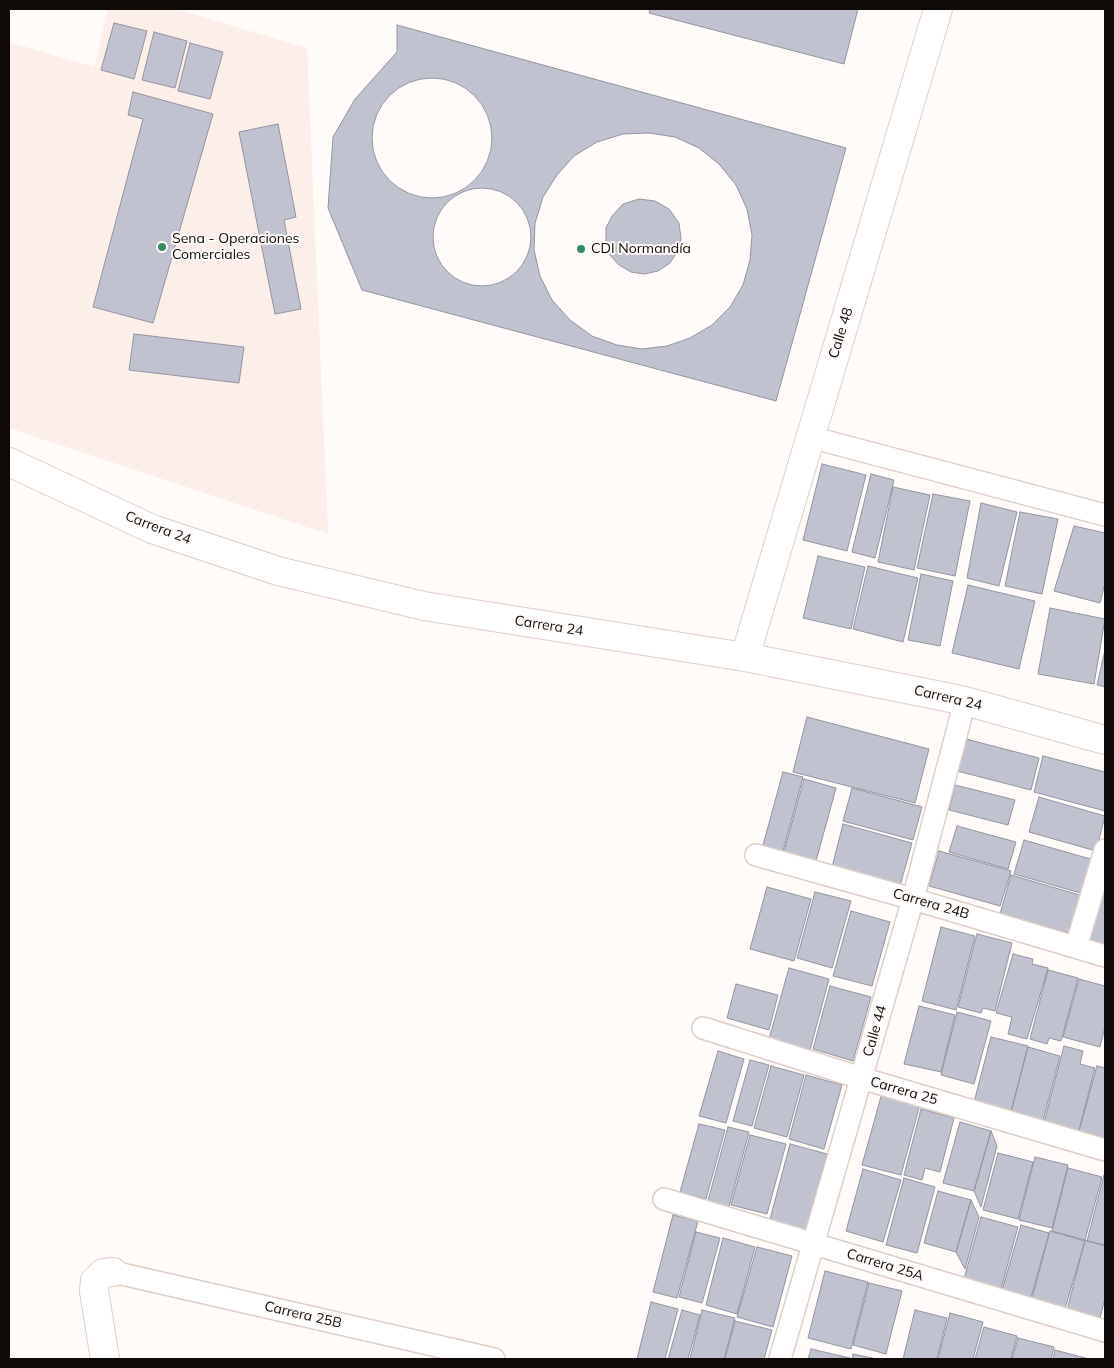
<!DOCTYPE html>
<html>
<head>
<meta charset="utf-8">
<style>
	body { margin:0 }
	#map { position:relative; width:1114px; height:1368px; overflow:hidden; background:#fefbf9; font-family:Mulish,sans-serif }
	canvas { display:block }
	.frame { position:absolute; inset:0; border:10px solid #0f0a08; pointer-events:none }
</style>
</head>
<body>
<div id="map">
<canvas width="1114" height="1368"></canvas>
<div class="frame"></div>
</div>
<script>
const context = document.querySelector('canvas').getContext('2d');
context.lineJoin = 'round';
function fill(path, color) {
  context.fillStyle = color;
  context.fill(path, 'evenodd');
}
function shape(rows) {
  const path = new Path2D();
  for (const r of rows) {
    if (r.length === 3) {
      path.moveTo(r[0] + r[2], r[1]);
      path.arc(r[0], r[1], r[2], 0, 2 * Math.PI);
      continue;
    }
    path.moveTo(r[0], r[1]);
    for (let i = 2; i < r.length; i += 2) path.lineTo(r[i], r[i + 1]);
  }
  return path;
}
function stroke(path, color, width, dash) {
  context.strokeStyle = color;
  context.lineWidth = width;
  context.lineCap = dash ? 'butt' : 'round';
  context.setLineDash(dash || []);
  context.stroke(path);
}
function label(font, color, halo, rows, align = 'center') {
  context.font = font + ' Mulish,sans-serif';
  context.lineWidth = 4;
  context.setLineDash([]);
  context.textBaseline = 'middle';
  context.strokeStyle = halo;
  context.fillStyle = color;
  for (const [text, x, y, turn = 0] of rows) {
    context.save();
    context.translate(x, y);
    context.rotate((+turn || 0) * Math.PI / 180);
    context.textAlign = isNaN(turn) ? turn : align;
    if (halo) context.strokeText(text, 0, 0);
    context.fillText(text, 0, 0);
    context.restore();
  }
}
fill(shape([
	[108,9,176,9,307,48,328,534,9,428,9,42,94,67]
]), '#fceee8');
const building = shape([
	[650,9,858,9,844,64,649,13,650,9],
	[114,23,147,31,134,79,101,70,114,23],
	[397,25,846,148,776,401,362,290,328,208,333,137,355,99,397,52,397,25],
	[154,32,187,41,175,88,142,80,154,32],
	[190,43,223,52,210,99,178,91,190,43],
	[432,138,60],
	[133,92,213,114,153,323,93,307,143,119,128,115,133,92],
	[278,124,296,217,284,220,301,309,275,314,239,132,278,124],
	[649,133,675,137,699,148,719,164,736,185,747,209,752,235,750,260,743,285,730,307,712,325,690,338,667,346,642,349,617,345,592,336,570,320,552,300,540,276,534,250,535,223,543,197,557,175,574,156,597,142,623,134,649,133],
	[639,199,655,201,669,209,679,223,681,239,677,252,670,263,658,271,644,274,631,272,619,265,610,255,606,242,606,228,612,216,623,204,639,199],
	[482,237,49],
	[134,334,244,347,239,383,129,370,134,334],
	[822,464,866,475,847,551,803,540,822,464],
	[871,474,894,480,875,558,852,552,871,474],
	[893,487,930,495,914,570,878,562,893,487],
	[933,494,970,501,955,576,917,568,933,494],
	[981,503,1017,512,999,586,967,578,981,503],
	[1020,512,1058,519,1042,594,1005,586,1020,512],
	[1074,526,1105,533,1105,583,1100,603,1054,591,1074,526],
	[818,556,865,567,851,629,803,618,818,556],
	[868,566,918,578,903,642,853,629,868,566],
	[921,574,953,581,940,646,908,640,921,574],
	[968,585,1035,601,1019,669,952,653,968,585],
	[1050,608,1105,619,1094,684,1038,674,1050,608],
	[1105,650,1105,687,1097,685,1105,650],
	[807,717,929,749,915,803,793,772,807,717],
	[962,738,1039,758,1031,790,953,770,962,738],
	[1043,756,1105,772,1105,811,1034,792,1043,756],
	[783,772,803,777,783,851,763,845,783,772],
	[804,779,836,788,816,861,784,852,804,779],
	[955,785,1015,800,1008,825,949,810,955,785],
	[852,788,922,807,913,840,843,821,852,788],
	[1039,797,1105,816,1096,851,1029,832,1039,797],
	[843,824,912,843,900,886,832,867,843,824],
	[957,826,1016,842,1008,869,949,852,957,826],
	[1024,840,1094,860,1084,894,1014,874,1024,840],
	[939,851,1011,871,1000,906,929,886,939,851],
	[1011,875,1083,896,1073,934,1000,914,1011,875],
	[1105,878,1105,953,1087,947,1105,878],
	[767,887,811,899,794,961,750,949,767,887],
	[815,892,851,901,832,968,797,958,815,892],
	[851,911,890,922,872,986,833,976,851,911],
	[941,927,975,936,956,1010,922,1001,941,927],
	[977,934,1012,943,995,1011,983,1008,981,1013,958,1007,977,934],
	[1013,954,1033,959,1032,964,1048,968,1027,1039,1008,1034,1012,1017,996,1013,1013,954],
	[789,968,829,979,810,1050,769,1039,789,968],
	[1048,970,1078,978,1061,1041,1049,1038,1047,1044,1030,1039,1048,970],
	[1079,979,1105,986,1105,1027,1100,1047,1063,1037,1079,979],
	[736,984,778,995,769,1030,727,1018,736,984],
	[830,986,871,997,853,1061,813,1049,830,986],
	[919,1006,955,1015,941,1072,904,1064,919,1006],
	[957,1012,991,1021,974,1084,941,1075,957,1012],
	[991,1037,1028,1046,1010,1116,973,1106,991,1037],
	[1064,1046,1083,1051,1080,1064,1095,1068,1078,1134,1043,1126,1064,1046],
	[1028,1047,1060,1056,1042,1124,1010,1115,1028,1047],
	[718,1051,744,1059,726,1123,699,1116,718,1051],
	[750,1060,769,1065,752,1126,733,1121,750,1060],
	[771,1066,804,1075,787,1137,754,1128,771,1066],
	[1097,1066,1105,1068,1105,1142,1078,1135,1097,1066],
	[806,1075,842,1085,824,1149,789,1139,806,1075],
	[882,1093,920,1104,901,1175,862,1165,882,1093],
	[921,1109,954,1118,940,1172,925,1168,922,1180,904,1175,921,1109],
	[960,1122,991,1131,974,1191,943,1183,960,1122],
	[699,1124,725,1130,706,1199,680,1192,699,1124],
	[728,1127,749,1132,727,1214,706,1208,728,1127],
	[991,1131,997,1146,981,1207,974,1191,991,1131],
	[750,1135,786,1144,767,1214,731,1205,750,1135],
	[790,1144,827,1154,805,1233,769,1223,790,1144],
	[998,1153,1033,1162,1018,1219,983,1210,998,1153],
	[1035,1157,1068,1165,1052,1228,1019,1220,1035,1157],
	[1068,1168,1102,1177,1085,1240,1052,1231,1068,1168],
	[863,1169,901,1180,883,1242,846,1231,863,1169],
	[1104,1175,1105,1175,1105,1245,1087,1241,1104,1175],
	[904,1178,935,1187,917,1253,886,1245,904,1178],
	[938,1191,971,1200,956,1252,924,1243,938,1191],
	[971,1200,979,1217,965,1269,956,1252,971,1200],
	[673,1215,698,1221,677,1298,653,1292,673,1215],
	[981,1217,1018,1227,999,1296,962,1286,981,1217],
	[1021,1225,1049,1233,1029,1305,1000,1297,1021,1225],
	[1050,1231,1085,1241,1064,1312,1031,1302,1050,1231],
	[696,1232,720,1238,702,1303,679,1297,696,1232],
	[723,1238,755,1247,737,1314,706,1305,723,1238],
	[1085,1240,1105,1246,1105,1298,1100,1318,1067,1310,1085,1240],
	[757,1247,792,1256,773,1327,737,1317,757,1247],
	[825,1271,868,1282,851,1349,808,1338,825,1271],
	[869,1283,902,1291,886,1354,853,1345,869,1283],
	[651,1302,678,1309,665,1359,637,1359,651,1302],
	[682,1310,700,1315,688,1359,668,1359,682,1310],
	[702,1310,735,1318,724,1359,690,1359,702,1310],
	[915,1310,947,1318,937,1359,903,1359,915,1310],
	[950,1313,983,1322,973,1359,938,1359,950,1313],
	[735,1321,772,1330,764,1359,725,1359,735,1321],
	[984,1327,1017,1336,1011,1359,975,1359,984,1327],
	[1018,1338,1054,1347,1051,1359,1012,1359,1018,1338],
	[811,1349,850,1358,808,1359,811,1349],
	[1055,1350,1089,1359,1053,1359,1055,1350],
	[853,1354,877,1359,852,1359,853,1354]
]);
fill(building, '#c1c2d0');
stroke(building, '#9394a1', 1);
const lane = shape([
	[810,437,1105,515],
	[756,855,913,899,1105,956],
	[1076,947,1105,850],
	[703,1028,861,1078,1105,1150],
	[664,1199,1105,1331],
	[113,1272,494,1359],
	[780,1359,913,899,965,701]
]);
const street = shape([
	[105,1359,94,1291,95,1281,103,1273,113,1272]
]);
const secondary = shape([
	[9,462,152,529,278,571,424,606,745,657,931,694,965,701,1105,740],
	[745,657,938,9]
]);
stroke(lane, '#decfc8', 24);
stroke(street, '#decfc8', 30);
stroke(secondary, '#decfc8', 30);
stroke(lane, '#fff', 21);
stroke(street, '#fff', 28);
stroke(secondary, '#fff', 28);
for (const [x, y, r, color] of [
	[162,247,5,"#388d60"],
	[581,249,5,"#388d60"]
]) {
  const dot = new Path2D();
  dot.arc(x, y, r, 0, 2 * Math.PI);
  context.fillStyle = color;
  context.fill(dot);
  stroke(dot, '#fefbf9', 2);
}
label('14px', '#0f0a08', '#fefbf9', [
	["Sena - Operaciones",172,239],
	["Comerciales",172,255],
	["CDI Normandía",591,249]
], 'left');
label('14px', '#0f0a08', '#fefbf9', [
	["Calle 48",841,333,-73],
	["Carrera 24",158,528,21],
	["Carrera 24",549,626,9],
	["Carrera 24",948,698,13],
	["Carrera 24B",931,904,16],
	["Calle 44",875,1031,-74],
	["Carrera 25",904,1091,16],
	["Carrera 25A",885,1265,17],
	["Carrera 25B",303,1315,13]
]);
</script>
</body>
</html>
